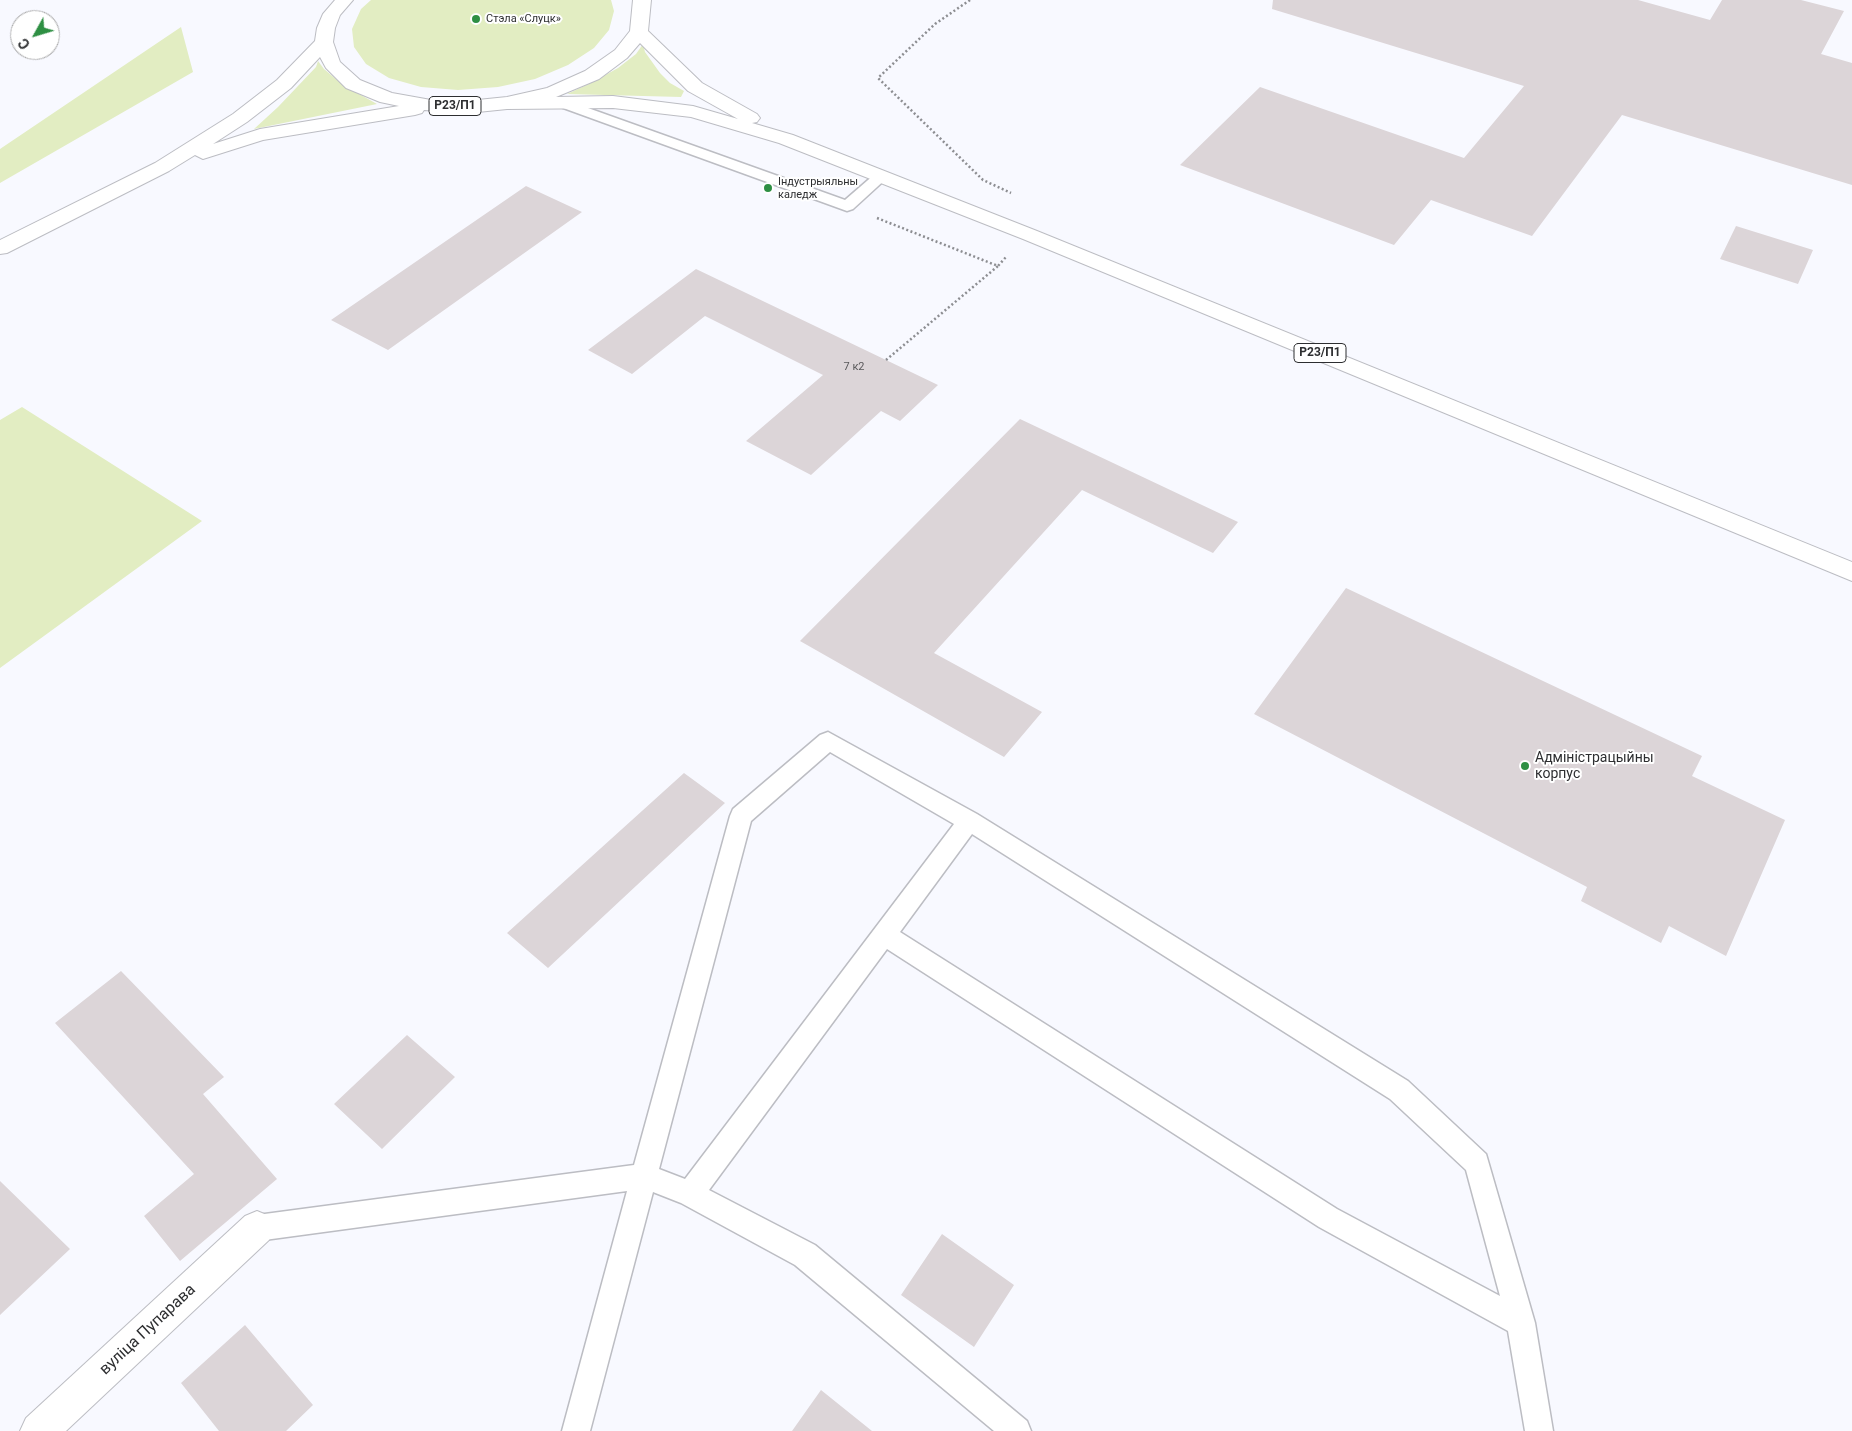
<!DOCTYPE html>
<html>
<head>
<meta charset="utf-8">
<style>
	body { margin:0 }
	#map { position:relative; width:1852px; height:1431px; overflow:hidden; background:#f8f9ff; font-family:Roboto,sans-serif }
	canvas { display:block }
	.north { position:absolute; left:10px; top:10px; width:50px; height:50px; box-sizing:border-box; background:#fff; border:1px solid #ababac; border-radius:50%; rotate:231deg; font-size:14px; font-weight:700; line-height:20px; text-align:center; color:#2d2e30 }
	.north::after { content:''; display:block; margin:auto; width:18px; height:22px; background:#2e8f43; clip-path:polygon(50% 0,100% 100%,50% 72%,0 100%) }
</style>
</head>
<body>
<div id="map">
<canvas width="1852" height="1431"></canvas>
<div class="north">С</div>
</div>
<script>
const context = document.querySelector('canvas').getContext('2d');
context.lineJoin = 'round';
function fill(path, color) {
  context.fillStyle = color;
  context.fill(path, 'evenodd');
}
function shape(rows) {
  const path = new Path2D();
  for (const r of rows) {
    path.moveTo(r[0], r[1]);
    for (let i = 2; i < r.length; i += 2) path.lineTo(r[i], r[i + 1]);
  }
  return path;
}
function stroke(path, color, width, dash) {
  context.strokeStyle = color;
  context.lineWidth = width;
  context.lineCap = dash ? 'butt' : 'round';
  context.setLineDash(dash || []);
  context.stroke(path);
}
function label(font, color, halo, rows, align = 'center') {
  context.font = font + ' Roboto,sans-serif';
  context.lineWidth = 4;
  context.setLineDash([]);
  context.textBaseline = 'middle';
  context.strokeStyle = halo;
  context.fillStyle = color;
  for (const [text, x, y, turn = 0] of rows) {
    context.save();
    context.translate(x, y);
    context.rotate((+turn || 0) * Math.PI / 180);
    context.textAlign = isNaN(turn) ? turn : align;
    if (halo) context.strokeText(text, 0, 0);
    context.fillText(text, 0, 0);
    context.restore();
  }
}
fill(shape([
	[371,0,611,0,614,11,609,30,594,48,568,65,535,79,498,87,458,90,421,87,389,78,366,64,354,47,352,29,361,9],
	[181,27,193,72,0,183,0,149],
	[643,44,645,52,660,73,670,83,684,91,681,97,567,94,591,83,618,68,636,54],
	[318,61,324,69,343,85,377,104,254,129,278,107,316,67],
	[22,407,202,521,0,668,0,420]
]), '#e2edc2');
fill(shape([
	[1273,0,1638,0,1710,20,1722,0,1801,0,1844,11,1821,54,1852,63,1852,185,1622,115,1532,236,1431,200,1394,245,1180,165,1260,87,1464,158,1524,86,1272,9],
	[526,186,582,212,388,350,331,320],
	[1736,226,1813,250,1798,284,1720,259],
	[696,269,886,360,938,385,900,421,881,411,811,475,746,441,823,375,705,316,632,374,588,350],
	[1020,419,1238,522,1213,553,1082,490,934,653,1042,712,1004,757,800,641],
	[1346,588,1702,756,1692,776,1785,820,1726,956,1669,926,1661,943,1581,901,1587,887,1254,714],
	[684,773,725,803,548,968,507,933],
	[121,971,224,1077,203,1094,277,1179,180,1261,144,1216,194,1174,55,1023],
	[407,1035,455,1077,382,1149,334,1104],
	[0,1181,70,1249,0,1315],
	[942,1234,1014,1285,974,1347,901,1295],
	[245,1325,313,1405,286,1431,219,1431,181,1383],
	[821,1390,872,1431,792,1431]
]), '#dcd5d8');
const lane = shape([
	[560,98,845,200,875,174,885,174,888,177,853,209,847,211,555,105,553,102,555,99,560,98],
	[828,732,977,814,1408,1081,1486,1154,1535,1323,1553,1431,1525,1431,1508,1331,1319,1227,887,949,709,1190,815,1245,1027,1421,1031,1431,994,1431,795,1265,681,1203,653,1192,590,1431,562,1431,627,1191,257,1241,248,1237,244,1228,248,1219,257,1215,634,1165,730,816,733,809,820,735,828,732],
	[830,752,954,824,685,1179,659,1169,751,821,830,752],
	[972,834,1390,1099,1466,1170,1500,1296,1337,1209,900,932,972,834]
]);
const street = shape([
	[257,1211,269,1216,274,1228,269,1240,66,1431,20,1431,26,1418,245,1216,257,1211]
]);
const primary = shape([
	[335,0,353,0,340,15,335,28,333,42,340,62,360,80,392,93,431,100,468,101,507,97,547,88,585,71,615,50,630,31,633,0,651,0,648,31,702,83,757,114,760,118,757,122,752,123,793,135,1037,231,1852,562,1852,581,1023,239,779,143,691,117,613,108,507,109,468,113,424,110,422,113,415,115,263,140,203,159,195,155,169,171,7,253,0,254,0,240,155,163,233,114,277,80,315,41,317,28,323,14,335,0],
	[640,43,688,91,738,119,693,106,613,96,556,97,599,79,627,58,640,43],
	[320,57,326,68,346,88,380,102,399,106,260,129,213,144,247,122,291,88,320,57]
]);
stroke(lane, '#bcbdc3', 3);
stroke(street, '#bcbdc3', 2);
stroke(primary, '#bcbdc3', 2);
stroke(shape([
	[970,0,935,24,878,78,983,180,1011,193],
	[877,218,998,266,1006,257],
	[886,360,998,266]
]), '#8d8e92', 2.5, [2, 2.5]);
fill(lane, '#fff');
fill(street, '#fff');
fill(primary, '#fff');
for (const [x, y, r, color] of [
	[476,19,5,"#2e8f43"],
	[768,188,5,"#2e8f43"],
	[1525,766,5,"#2e8f43"]
]) {
  const dot = new Path2D();
  dot.arc(x, y, r, 0, 2 * Math.PI);
  context.fillStyle = color;
  context.fill(dot);
  stroke(dot, '#fff', 2);
}
label('11px', '#2d2e30', '#fff', [
	["Стэла «Слуцк»",486,19],
	["Індустрыяльны",778,182],
	["каледж",778,195]
], 'left');
label('11px', '#59585a', null, [
	["7 к2",854,367]
]);
for (const [x, y, w] of [
	[455,106,52],
	[1320,353,52]
]) {
  const box = new Path2D();
  box.roundRect(x - w / 2, y - 9.5, w, 19, 4);
  context.fillStyle = '#fff';
  context.fill(box);
  stroke(box, '#2d2e30', 1);
}
label('bold 12px', '#2d2e30', null, [
	["Р23/П1",455,106],
	["Р23/П1",1320,353]
]);
label('14px', '#2d2e30', '#fff', [
	["Адміністрацыйны",1535,758],
	["корпус",1535,774]
], 'left');
label('16px', '#2d2e30', '#fff', [
	["вуліца Пупарава",148,1330,-43]
]);
</script>
</body>
</html>
